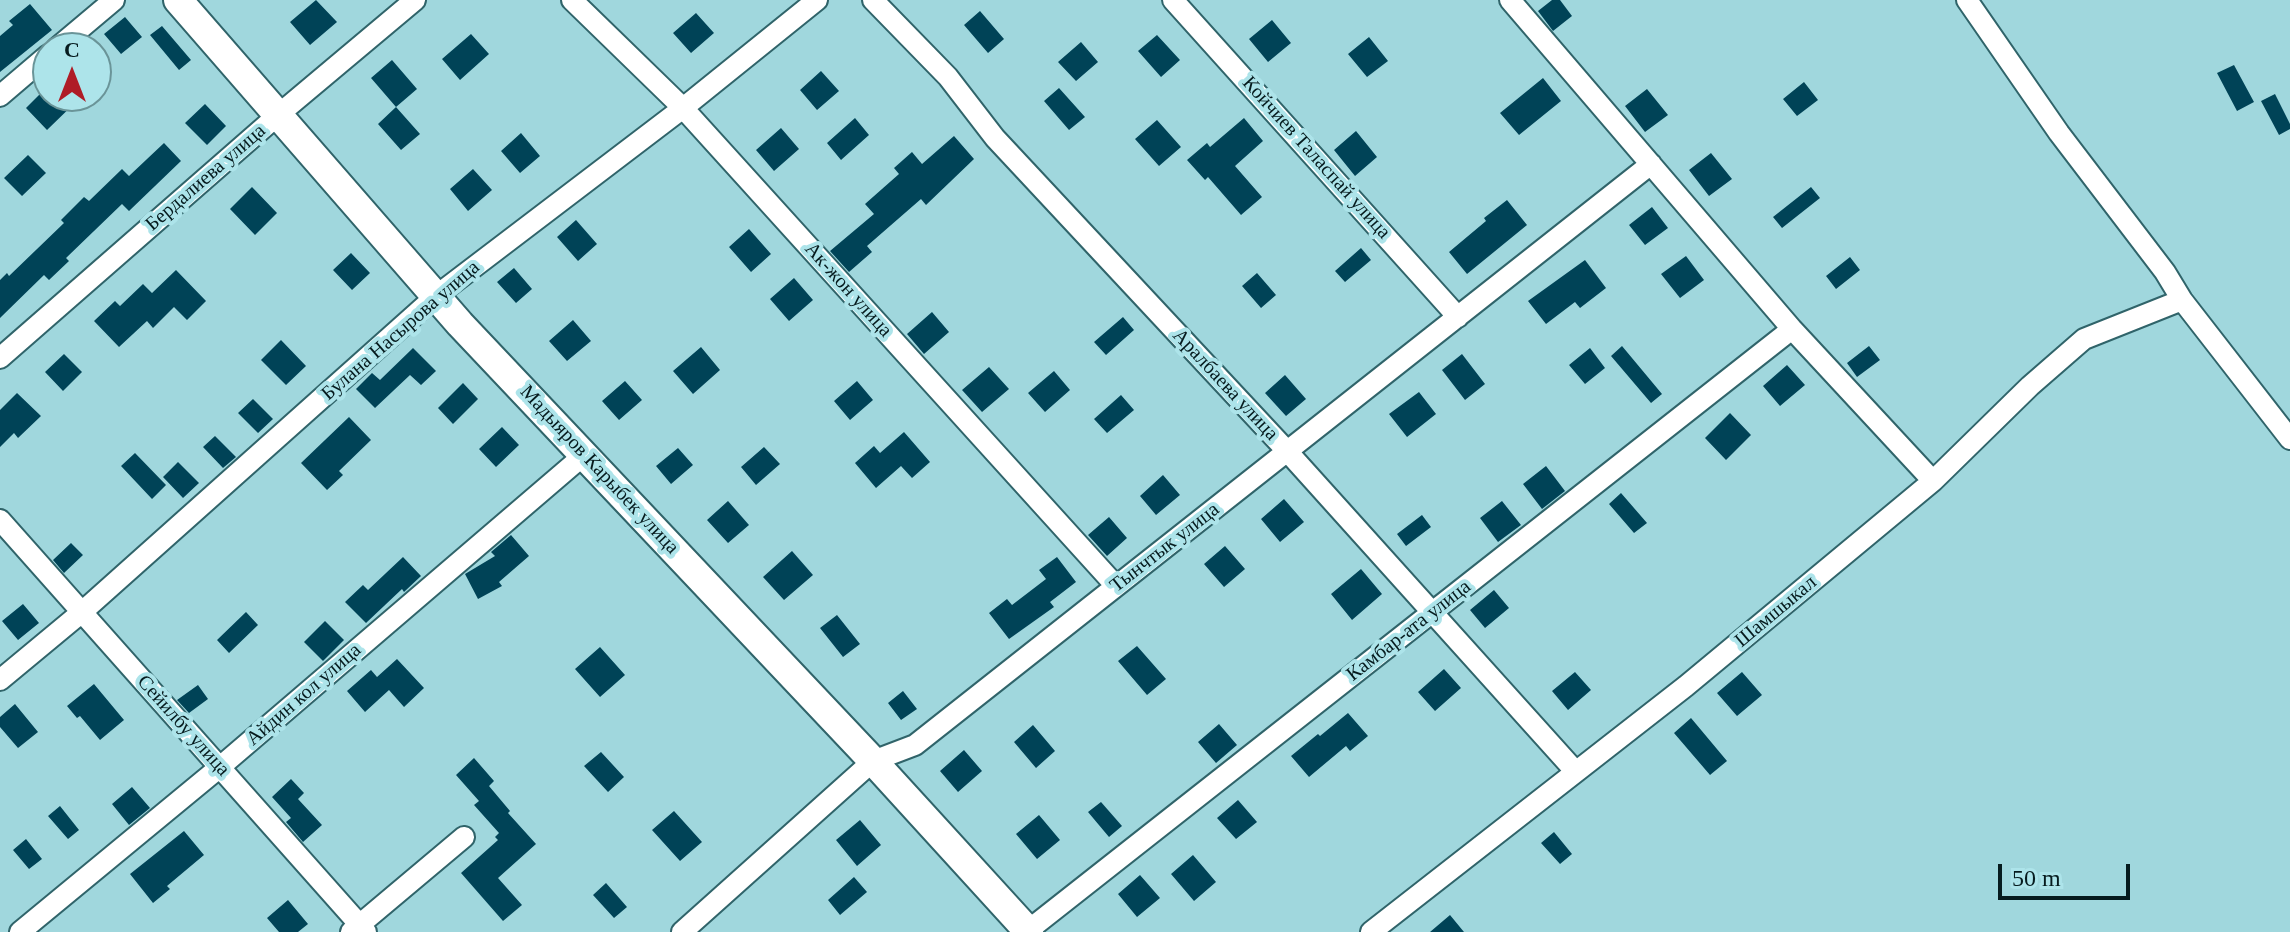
<!DOCTYPE html>
<html>
<head>
<meta charset="utf-8">
<style>
	body { margin:0 }
	#map { position:relative; width:2290px; height:932px; overflow:hidden; background:#a0d7dd; font-family:"Times New Roman",serif }
	canvas { display:block }
	.north { position:absolute; left:32px; top:32px; width:80px; height:80px; box-sizing:border-box; background:#ade4ea; border:2px solid #6a9498; border-radius:50%; rotate:0deg; font-size:22px; font-weight:700; line-height:32px; text-align:center; color:#061b1e }
	.north::after { content:''; display:block; margin:auto; width:28px; height:36px; background:#af1c26; clip-path:polygon(50% 0,100% 100%,50% 72%,0 100%) }
	.scale { position:absolute; left:1998px; top:864px; width:132px; height:36px; box-sizing:border-box; border:4px solid #061b1e; border-top:0; padding-left:10px; font-size:24px; line-height:28px; white-space:nowrap; color:#061b1e; -webkit-text-stroke:6px #ade4ea; paint-order:stroke }
</style>
</head>
<body>
<div id="map">
<canvas width="2290" height="932"></canvas>
<div class="north">С</div>
<div class="scale">50 m</div>
</div>
<script>
const context = document.querySelector('canvas').getContext('2d');
context.lineJoin = 'round';
function fill(path, color) {
  context.fillStyle = color;
  context.fill(path, 'evenodd');
}
function shape(rows) {
  const path = new Path2D();
  for (const r of rows) {
    path.moveTo(r[0], r[1]);
    for (let i = 2; i < r.length; i += 2) path.lineTo(r[i], r[i + 1]);
  }
  return path;
}
function stroke(path, color, width, dash) {
  context.strokeStyle = color;
  context.lineWidth = width;
  context.lineCap = dash ? 'butt' : 'round';
  context.setLineDash(dash || []);
  context.stroke(path);
}
function label(font, color, halo, rows, align = 'center') {
  context.font = font + ' "Times New Roman",serif';
  context.lineWidth = 8;
  context.setLineDash([]);
  context.textBaseline = 'middle';
  context.strokeStyle = halo;
  context.fillStyle = color;
  for (const [text, x, y, turn = 0] of rows) {
    context.save();
    context.translate(x, y);
    context.rotate((+turn || 0) * Math.PI / 180);
    context.textAlign = isNaN(turn) ? turn : align;
    if (halo) context.strokeText(text, 0, 0);
    context.fillText(text, 0, 0);
    context.restore();
  }
}
fill(shape([
	[316,0,337,22,310,45,290,22],
	[1552,0,1560,0,1572,16,1553,31,1538,11],
	[30,4,52,30,0,72,0,36,13,25,9,21],
	[980,11,1004,39,988,53,964,25],
	[696,13,714,33,691,53,673,33],
	[125,17,142,37,121,54,104,34],
	[1272,20,1291,43,1268,62,1249,39],
	[162,26,191,60,179,70,150,35],
	[471,34,489,54,460,80,442,59],
	[1157,35,1180,60,1161,77,1138,51],
	[1369,37,1388,61,1367,77,1348,54],
	[1081,42,1098,62,1076,81,1058,62],
	[392,60,417,89,396,107,371,78],
	[2234,65,2254,102,2237,111,2217,73],
	[821,71,839,91,817,110,800,90],
	[1543,78,1561,101,1519,135,1500,113],
	[1804,82,1818,100,1797,116,1783,99],
	[48,86,48,96,82,96,47,130,26,108],
	[1059,88,1085,117,1069,130,1044,101],
	[1647,89,1668,115,1645,132,1625,106],
	[2275,94,2290,124,2290,129,2279,135,2261,101],
	[205,104,226,126,207,145,185,123],
	[396,107,420,134,401,150,378,124],
	[855,118,869,135,841,160,827,143],
	[1244,118,1263,141,1235,166,1262,197,1241,215,1208,177,1205,180,1187,160,1207,143,1210,147],
	[1157,120,1181,147,1159,166,1135,139],
	[781,128,799,149,774,171,756,150],
	[1356,131,1377,157,1355,176,1334,150],
	[521,133,540,156,520,173,501,151],
	[954,136,974,159,926,205,921,199,867,246,872,252,849,272,830,251,874,214,865,204,899,174,894,168,912,152,922,164],
	[164,143,181,161,129,211,122,204,66,258,69,261,49,280,44,275,0,318,0,280,7,273,9,276,64,223,61,220,84,197,89,201,122,169,129,176],
	[1711,153,1732,179,1709,196,1689,170],
	[28,155,46,173,22,196,4,178],
	[473,169,492,190,468,211,450,189],
	[252,187,277,213,255,235,230,209],
	[1811,187,1820,198,1782,228,1773,217],
	[1507,200,1527,225,1467,274,1449,252,1486,221,1484,218],
	[1652,207,1668,228,1645,245,1629,225],
	[576,220,597,244,578,261,557,237],
	[749,229,771,254,751,272,729,247],
	[1361,248,1371,260,1345,282,1335,271],
	[351,253,370,273,352,290,333,270],
	[1686,256,1704,280,1680,298,1661,274],
	[1850,257,1860,270,1836,289,1826,276],
	[1585,260,1606,288,1580,308,1575,302,1546,324,1528,301],
	[514,268,532,289,516,303,497,282],
	[176,270,206,301,187,320,174,307,153,328,147,321,119,347,94,321,115,301,120,306,143,284,152,293],
	[1257,273,1276,295,1261,308,1242,286],
	[794,278,813,300,789,321,770,299],
	[932,312,949,332,924,354,907,334],
	[1123,317,1134,330,1106,355,1094,342],
	[573,320,591,341,567,361,549,341],
	[281,340,306,366,286,385,261,360],
	[1622,346,1662,394,1651,403,1611,356],
	[1869,346,1880,360,1857,377,1847,363],
	[701,347,720,370,693,394,673,371],
	[413,348,436,371,421,385,410,375,375,408,356,389,372,373,380,380],
	[1590,348,1605,368,1585,384,1569,365],
	[64,354,82,372,63,391,45,372],
	[1462,354,1485,384,1465,400,1442,370],
	[1787,365,1805,385,1780,406,1763,386],
	[989,367,1009,389,982,412,962,390],
	[1054,371,1070,390,1045,412,1028,393],
	[1285,375,1306,399,1286,416,1265,393],
	[625,381,642,400,619,420,602,401],
	[857,381,873,400,850,420,834,401],
	[463,383,478,399,453,424,438,408],
	[1419,392,1436,414,1407,437,1389,414],
	[17,393,41,416,18,438,14,433,0,447,0,410],
	[1121,395,1134,410,1107,433,1094,419],
	[253,399,273,419,258,433,238,413],
	[1730,413,1751,435,1726,460,1705,438],
	[349,417,371,440,339,471,343,475,327,490,301,463],
	[502,427,519,445,496,467,479,449],
	[904,432,930,462,912,478,901,466,876,488,855,463,874,446,880,453],
	[215,436,236,457,223,468,203,447],
	[764,447,780,464,756,485,741,467],
	[678,448,693,465,671,484,656,466],
	[135,453,166,485,152,499,121,466],
	[178,462,199,483,183,498,163,477],
	[1546,466,1565,491,1542,509,1523,484],
	[1163,475,1180,495,1156,515,1140,496],
	[1621,493,1647,523,1634,533,1609,504],
	[1284,499,1304,522,1280,542,1261,519],
	[728,501,749,525,728,543,707,520],
	[1502,501,1521,525,1498,542,1480,518],
	[1422,515,1431,527,1406,546,1397,534],
	[1109,517,1127,538,1107,556,1088,535],
	[511,535,529,556,499,582,502,586,478,599,465,574,495,556,491,552],
	[71,543,83,555,64,573,53,560],
	[1225,546,1245,569,1224,587,1204,564],
	[792,551,813,575,784,600,763,577],
	[403,557,421,576,404,592,402,589,366,623,345,602,363,585,368,590],
	[1057,557,1076,582,1050,602,1054,607,1009,639,989,613,1007,599,1012,605,1046,579,1039,570],
	[1361,569,1382,594,1352,620,1331,594],
	[1494,590,1509,608,1485,628,1470,610],
	[23,604,39,623,18,640,2,621],
	[246,612,258,625,229,653,217,640],
	[837,615,860,644,843,657,820,628],
	[325,621,344,640,323,661,304,642],
	[1137,646,1166,679,1147,695,1118,661],
	[600,647,625,675,600,697,575,669],
	[397,659,424,688,404,707,389,690,365,712,347,691,371,670,377,677],
	[1444,669,1461,688,1435,711,1418,692],
	[1575,672,1591,690,1568,710,1552,691],
	[1742,672,1762,695,1737,716,1717,693],
	[94,684,124,720,100,740,80,716,77,718,67,706],
	[198,685,208,699,189,713,177,700],
	[903,691,917,709,901,720,888,703],
	[15,704,38,732,18,748,0,727,0,717],
	[1348,713,1368,736,1350,751,1346,746,1309,777,1291,756,1318,734,1320,736],
	[1691,718,1727,761,1710,775,1674,733],
	[1219,724,1237,745,1216,763,1198,742],
	[1033,725,1055,751,1036,768,1014,742],
	[964,750,982,771,958,792,940,771],
	[601,752,624,777,608,792,584,766],
	[474,758,494,781,489,786,510,811,508,813,536,844,498,878,522,905,503,921,461,873,498,840,495,837,499,833,474,805,479,801,456,775],
	[291,779,304,793,298,799,322,825,303,842,286,822,291,818,272,797],
	[132,787,150,808,129,825,112,804],
	[1238,800,1257,822,1236,839,1217,818],
	[1101,802,1122,826,1109,837,1088,812],
	[60,806,79,830,68,839,48,816],
	[674,811,702,842,680,861,652,830],
	[1039,815,1060,840,1037,859,1016,834],
	[860,820,881,845,857,866,836,840],
	[184,831,204,855,167,886,170,889,153,903,130,874],
	[1554,832,1572,854,1560,864,1541,843],
	[26,839,42,859,29,869,13,850],
	[1193,855,1216,882,1194,901,1171,874],
	[1140,875,1160,898,1137,917,1118,894],
	[854,877,867,892,840,915,828,900],
	[606,883,627,907,614,918,593,895],
	[288,900,308,924,298,932,279,932,267,918],
	[1450,915,1464,932,1430,932]
]), '#004357');
const street = shape([
	[572,0,683,108,1116,586],
	[873,0,948,77,995,138,1287,451,1576,772],
	[1173,0,1458,317],
	[1510,0,1792,329,1933,481],
	[1967,0,2059,133,2165,272,2182,300,2290,439],
	[57,48,114,0],
	[0,96,48,55],
	[0,358,278,115,415,0],
	[0,520,366,932],
	[0,680,82,612,436,296,683,108,817,0],
	[20,932,220,767,584,455],
	[351,932,464,837],
	[682,932,873,761,915,745,1651,164],
	[1026,932,1792,329],
	[1371,932,1686,686,1933,481,2030,386,2084,339,2182,300]
]);
const secondary = shape([
	[178,0,460,324,873,761,1029,932]
]);
stroke(street, '#30646a', 24);
stroke(secondary, '#30646a', 32);
stroke(street, '#fff', 20);
stroke(secondary, '#fff', 28);
label('20px', '#061b1e', '#ade4ea', [
	["Койчиев Таласпай улица",1316,158,48],
	["Бердалиева улица",206,178,-41],
	["Ак-жон улица",848,290,48],
	["Булана Насырова улица",401,331,-41],
	["Аралбаева улица",1225,385,47],
	["Мадыяров Карыбек улица",599,470,47],
	["Тынчтык улица",1165,548,-38],
	["Шамшыкал",1776,612,-40],
	["Камбар-ата улица",1409,631,-38],
	["Айдин кол улица",304,695,-41],
	["Сейилбу улица",183,726,48]
]);
</script>
</body>
</html>
